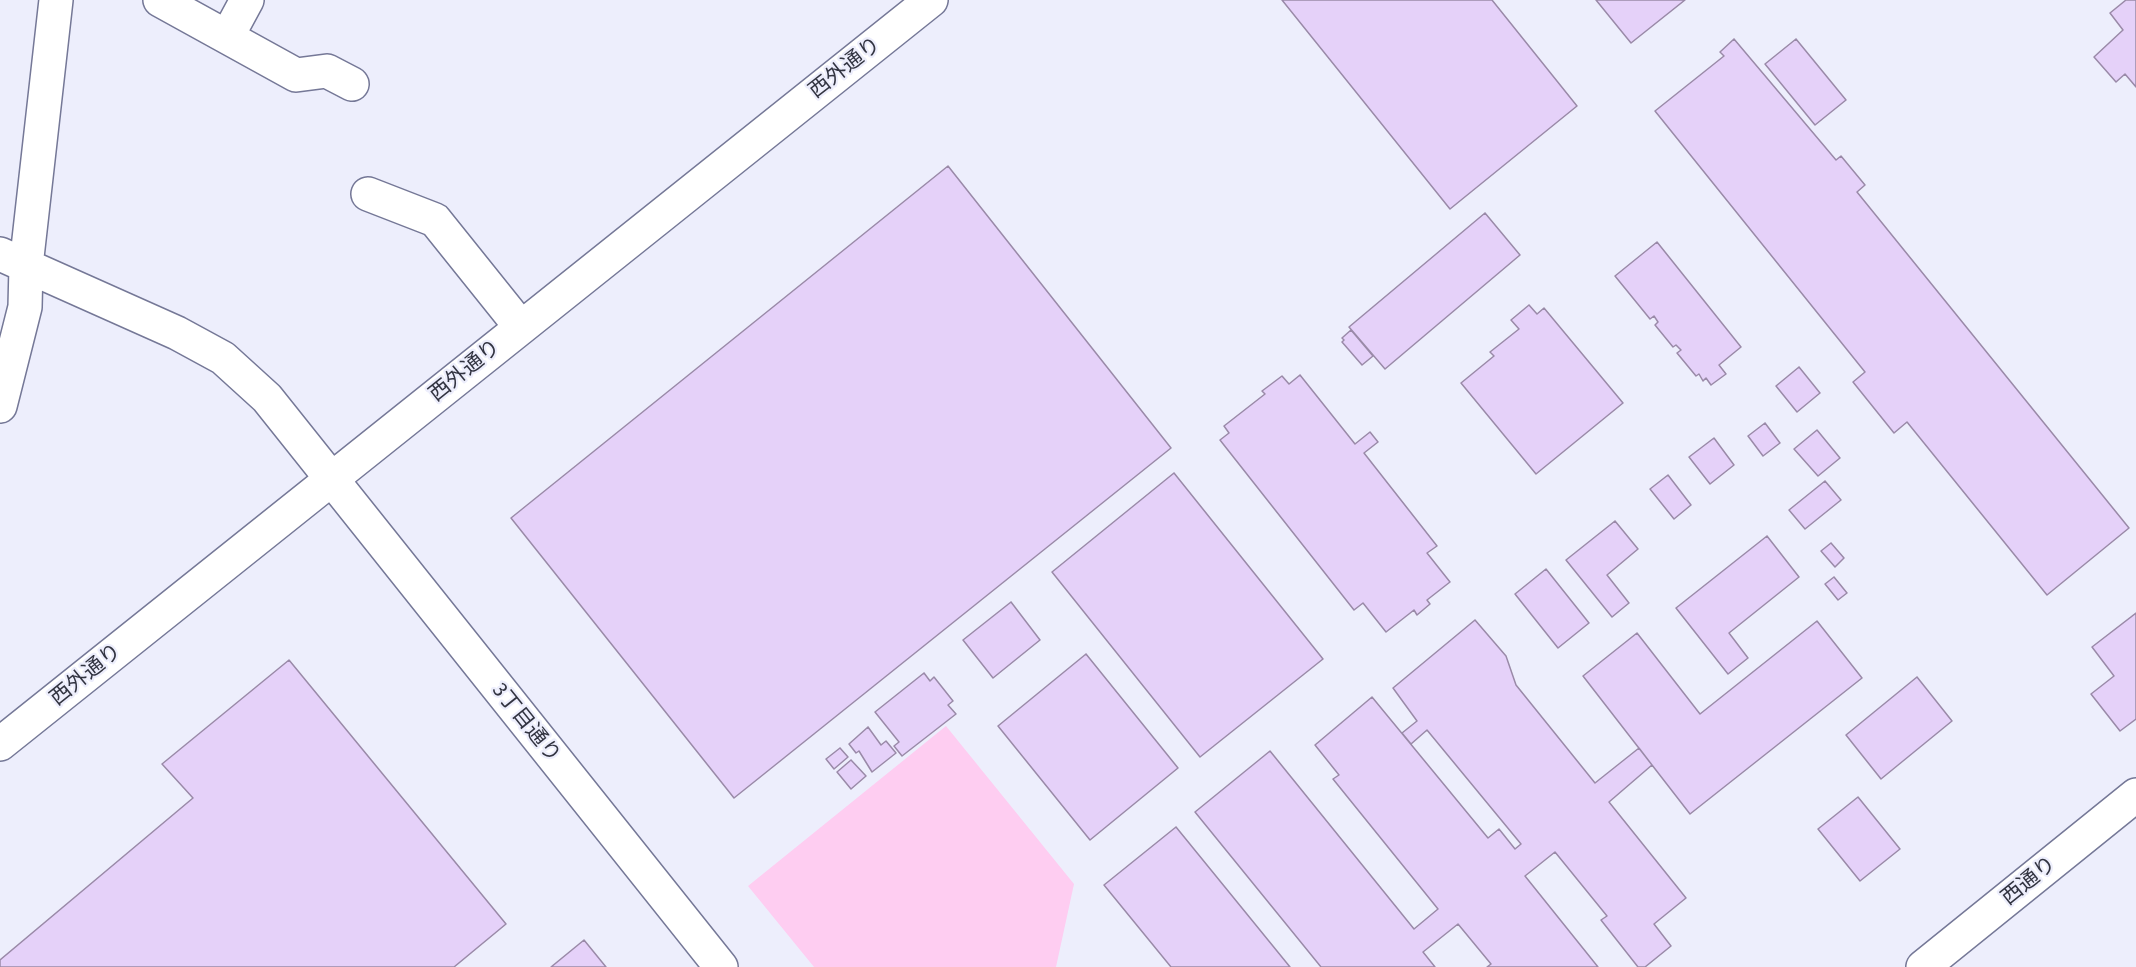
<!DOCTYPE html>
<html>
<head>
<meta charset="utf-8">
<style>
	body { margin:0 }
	canvas { display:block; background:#edeefc }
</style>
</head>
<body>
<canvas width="2136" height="967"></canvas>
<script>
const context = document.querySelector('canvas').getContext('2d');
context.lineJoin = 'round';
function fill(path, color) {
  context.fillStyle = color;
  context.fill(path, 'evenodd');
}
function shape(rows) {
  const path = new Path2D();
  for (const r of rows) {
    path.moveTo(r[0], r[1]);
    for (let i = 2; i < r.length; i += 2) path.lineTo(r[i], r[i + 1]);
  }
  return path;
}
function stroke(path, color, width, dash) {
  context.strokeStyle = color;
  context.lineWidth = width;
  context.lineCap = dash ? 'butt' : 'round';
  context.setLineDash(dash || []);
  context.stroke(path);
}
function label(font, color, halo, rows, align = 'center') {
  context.font = font + ' "Fira Sans","Noto Sans JP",sans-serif';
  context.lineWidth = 4.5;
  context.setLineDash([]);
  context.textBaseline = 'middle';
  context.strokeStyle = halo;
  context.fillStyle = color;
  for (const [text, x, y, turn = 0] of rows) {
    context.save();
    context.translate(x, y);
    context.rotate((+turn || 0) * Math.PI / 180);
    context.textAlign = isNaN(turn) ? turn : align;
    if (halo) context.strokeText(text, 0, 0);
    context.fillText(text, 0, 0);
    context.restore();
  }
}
fill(shape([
	[946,726,1074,884,1056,967,814,967,748,886]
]), '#fecdf1');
const building = shape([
	[1282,0,1492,0,1577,106,1450,209,1282,0],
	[1596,0,1685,0,1631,43,1596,0],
	[2126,0,2136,0,2136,87,2125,74,2116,82,2094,57,2123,30,2110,13,2126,0],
	[1734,39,1836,160,1841,156,1865,185,1857,192,2129,528,2047,595,1907,422,1894,433,1853,382,1865,372,1655,111,1724,56,1720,52,1734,39],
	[1796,39,1846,100,1815,125,1765,64,1796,39],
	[948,166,1171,448,734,798,511,518,948,166],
	[1485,213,1520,255,1385,369,1349,327,1485,213],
	[1657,242,1741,347,1719,365,1726,374,1711,385,1706,378,1703,381,1699,374,1696,376,1677,353,1681,350,1676,345,1673,347,1655,325,1658,322,1654,316,1650,319,1615,276,1657,242],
	[1529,305,1537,314,1544,308,1623,403,1536,474,1461,383,1494,356,1490,352,1519,329,1511,320,1529,305],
	[1351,330,1373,356,1362,365,1342,342,1344,340,1342,338,1351,330],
	[1799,367,1820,393,1797,412,1776,386,1799,367],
	[1300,375,1355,444,1370,432,1378,442,1364,453,1437,546,1427,553,1450,582,1427,600,1430,604,1417,615,1414,610,1386,632,1363,603,1354,610,1220,440,1229,433,1224,426,1265,394,1262,391,1282,376,1289,384,1300,375],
	[1765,423,1780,443,1763,456,1748,436,1765,423],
	[1817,430,1840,458,1818,476,1794,449,1817,430],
	[1714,438,1734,465,1710,484,1689,457,1714,438],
	[1174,473,1323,659,1200,757,1052,572,1174,473],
	[1668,475,1691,505,1674,519,1650,489,1668,475],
	[1825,481,1841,500,1805,529,1789,510,1825,481],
	[1615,521,1638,549,1607,575,1629,603,1612,617,1566,560,1615,521],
	[1767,536,1799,577,1729,633,1748,658,1728,674,1676,608,1767,536],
	[1831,543,1844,558,1835,567,1821,551,1831,543],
	[1546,569,1589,623,1558,648,1515,594,1546,569],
	[1834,577,1847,593,1838,600,1825,584,1834,577],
	[1011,602,1040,640,993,678,963,640,1011,602],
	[2136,613,2136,719,2120,731,2091,694,2114,676,2092,647,2136,613],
	[1475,620,1506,656,1516,685,1595,783,1639,748,1652,765,1609,802,1686,898,1654,924,1671,946,1645,967,1638,967,1601,920,1607,916,1555,852,1525,876,1598,967,1487,967,1491,964,1458,924,1423,952,1435,967,1321,967,1195,812,1270,751,1414,929,1438,909,1333,779,1339,775,1315,745,1372,697,1488,838,1499,829,1515,849,1521,844,1427,730,1411,744,1402,733,1417,721,1393,688,1475,620],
	[1817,621,1862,678,1690,814,1583,676,1637,633,1700,714,1817,621],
	[1086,654,1178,768,1090,840,998,726,1086,654],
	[289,660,506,924,454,967,0,967,0,960,193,798,162,764,289,660],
	[924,673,930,681,934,677,953,701,948,705,956,714,902,756,894,746,899,742,875,712,924,673],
	[1917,677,1952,721,1881,779,1846,735,1917,677],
	[868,727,881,745,886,741,896,753,872,772,859,751,856,753,849,744,868,727],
	[840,748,848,757,834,769,826,759,840,748],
	[851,760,866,776,851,789,837,772,851,760],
	[1858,797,1900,849,1860,881,1818,829,1858,797],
	[1176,827,1290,967,1171,967,1104,885,1176,827],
	[584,940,606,967,551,967,584,940]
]);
fill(building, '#e5d1f9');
stroke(building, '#9a8aa8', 1.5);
const minor = shape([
	[160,0,296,75,327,71,352,84],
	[227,37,247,0],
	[368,194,435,220,520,326],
	[0,254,177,333,223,358,267,398,721,967],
	[0,406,25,307,26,266,56,0],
	[0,744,931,0],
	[1923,967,2136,795]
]);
stroke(minor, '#757897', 36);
stroke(minor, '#fff', 33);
label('21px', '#323441', '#edeefc', [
	["西外通り",845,68,-38],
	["西外通り",465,371,-39],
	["西外通り",86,675,-39],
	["3丁目通り",526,723,51],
	["西通り",2029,881,-39]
]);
</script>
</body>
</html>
